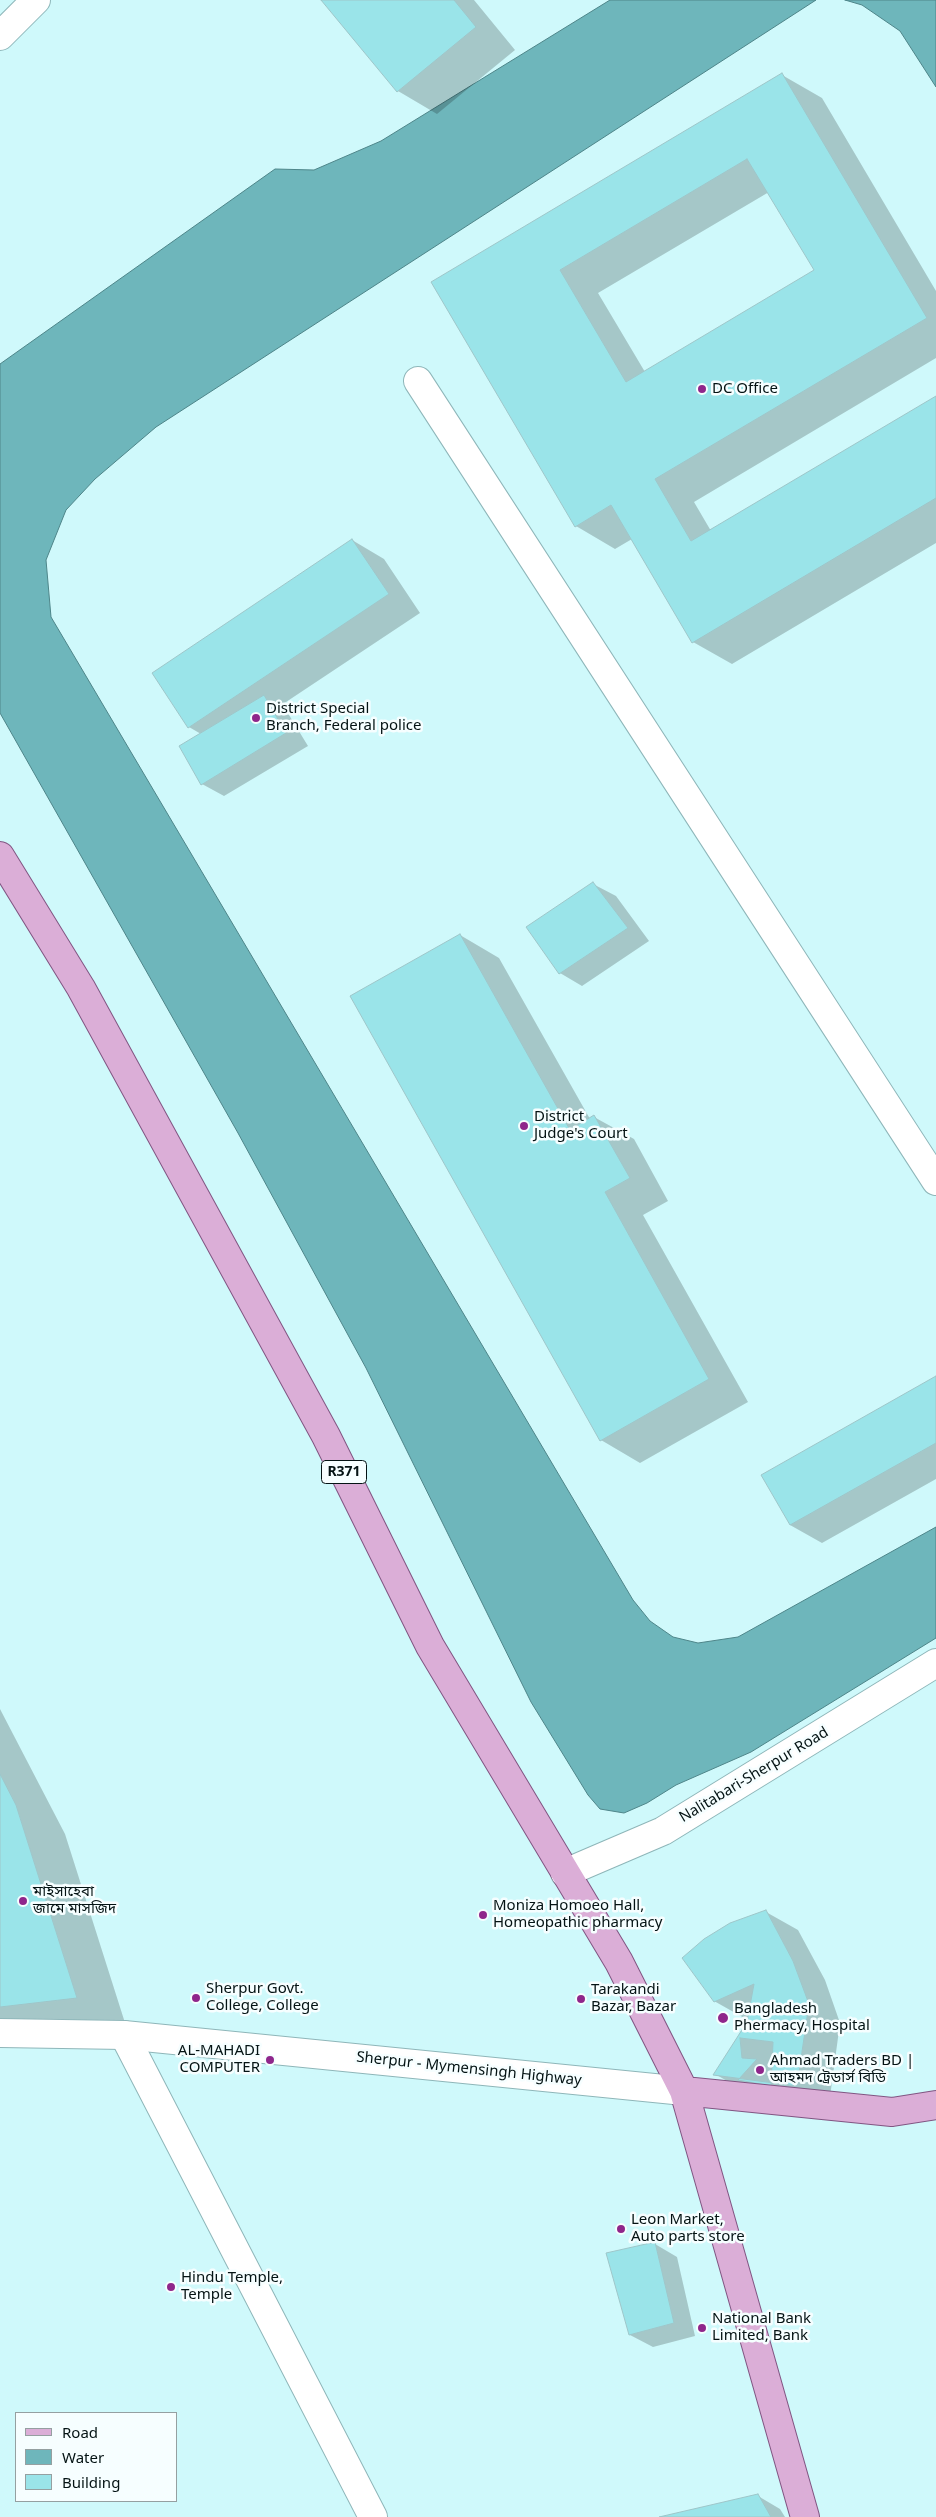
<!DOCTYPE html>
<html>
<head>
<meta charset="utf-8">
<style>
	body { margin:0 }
	#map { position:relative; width:936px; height:2517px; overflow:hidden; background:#cff9fb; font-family:"Noto Sans",sans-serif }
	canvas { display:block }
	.legend { position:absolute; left:15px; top:2412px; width:162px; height:90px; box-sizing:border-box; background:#f6feff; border:1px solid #95a0a1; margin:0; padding:6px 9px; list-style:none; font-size:15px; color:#041314 }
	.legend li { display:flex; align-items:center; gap:10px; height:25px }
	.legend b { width:25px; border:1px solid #95a0a1 }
</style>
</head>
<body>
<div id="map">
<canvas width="936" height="2517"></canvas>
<ul class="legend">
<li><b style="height:6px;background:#dbaed7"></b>Road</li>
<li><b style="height:14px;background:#6eb6bb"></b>Water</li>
<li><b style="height:14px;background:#9ae4e9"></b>Building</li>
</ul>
</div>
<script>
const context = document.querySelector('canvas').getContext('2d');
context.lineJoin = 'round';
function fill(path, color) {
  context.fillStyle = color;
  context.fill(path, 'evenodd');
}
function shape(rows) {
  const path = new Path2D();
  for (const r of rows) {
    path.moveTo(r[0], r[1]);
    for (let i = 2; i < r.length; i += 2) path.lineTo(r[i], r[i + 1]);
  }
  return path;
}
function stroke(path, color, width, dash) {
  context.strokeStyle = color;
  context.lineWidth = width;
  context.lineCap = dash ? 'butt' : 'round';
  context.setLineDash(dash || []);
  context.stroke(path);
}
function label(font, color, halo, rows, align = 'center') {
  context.font = font + ' "Noto Sans","Noto Sans Bengali",sans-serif';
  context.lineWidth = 5;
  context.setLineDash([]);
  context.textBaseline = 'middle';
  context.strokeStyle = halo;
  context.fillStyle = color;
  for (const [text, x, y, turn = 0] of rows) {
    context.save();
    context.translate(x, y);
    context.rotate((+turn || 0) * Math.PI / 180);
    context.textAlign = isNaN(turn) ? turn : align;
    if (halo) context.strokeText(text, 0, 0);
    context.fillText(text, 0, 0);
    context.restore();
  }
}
const water = shape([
	[610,0,816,0,156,427,95,479,66,510,46,560,51,617,633,1600,650,1621,673,1637,698,1643,738,1637,936,1527,936,1638,751,1752,676,1785,647,1803,624,1813,600,1809,588,1795,531,1702,366,1368,238,1133,0,713,0,364,275,169,314,170,381,141,610,0],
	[845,0,936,0,936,87,900,31,862,5,845,0]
]);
fill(water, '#6eb6bb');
stroke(water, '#4e8589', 1);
fill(shape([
	[323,0,474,0,515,50,437,114,398,91],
	[782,75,822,98,936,291,936,358,694,502,711,531,936,397,936,543,732,664,693,642,632,539,615,549,576,526,432,283],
	[769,192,816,271,645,372,598,293],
	[352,540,384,559,420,613,280,706,286,710,308,746,224,796,202,784,201,734,189,727],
	[593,884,616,896,649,941,582,986,560,973],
	[460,935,499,958,590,1119,594,1117,634,1139,668,1201,643,1215,748,1402,640,1463,601,1440],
	[936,1378,936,1479,822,1543,790,1525],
	[0,1709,65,1834,126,2026,0,2037],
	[766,1912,798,1930,825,1980,840,2023,829,2104,746,2092,715,2074,749,2018,746,2019,714,2001],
	[655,2244,677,2257,695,2336,653,2347,630,2335,608,2254],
	[758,2496,780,2509,785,2517,665,2517]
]), '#0003');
const building = shape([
	[321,0,454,0,476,27,397,92,321,0],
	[782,73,927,318,655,479,691,541,936,396,936,498,692,643,611,505,575,527,431,282,782,73],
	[747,159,814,270,626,382,560,270,747,159],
	[352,539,389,594,188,728,152,673,352,539],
	[264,695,286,733,201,785,179,746,264,695],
	[593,882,628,928,559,974,526,927,593,882],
	[460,934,570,1130,594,1115,630,1178,605,1192,709,1379,600,1441,350,996,460,934],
	[936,1376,936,1443,790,1525,761,1475,936,1376],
	[0,1774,16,1805,77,1998,0,2007,0,1774],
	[766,1910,793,1961,809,2004,797,2086,713,2075,747,2022,754,1984,714,2002,682,1958,704,1939,730,1923,766,1910],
	[740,2038,773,2042,771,2086,738,2080,757,2059,742,2058,740,2038],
	[655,2242,674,2323,629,2335,606,2253,655,2242],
	[758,2494,771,2517,659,2517,758,2494]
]);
fill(building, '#9ae4e9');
stroke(building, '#9ec6c9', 1);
const street = shape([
	[124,2035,373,2517]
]);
const secondary = shape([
	[0,36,36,0],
	[418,381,936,1181],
	[565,1873,663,1831,936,1663],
	[0,2033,124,2035,684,2091]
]);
const primary = shape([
	[0,856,81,988,326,1436,430,1646,619,1962,684,2091,805,2517],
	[684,2091,892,2112,936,2105]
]);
stroke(street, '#8eb6b9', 30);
stroke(secondary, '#8eb6b9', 30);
stroke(primary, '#805582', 30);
stroke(street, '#fff', 28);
stroke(secondary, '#fff', 28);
stroke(primary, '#dbaed7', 28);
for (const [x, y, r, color] of [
	[702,389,5,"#8f268b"],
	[256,718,5,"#8f268b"],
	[524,1126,5,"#8f268b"],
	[23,1901,5,"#8f268b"],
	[483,1915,5,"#8f268b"],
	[196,1998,5,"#8f268b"],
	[581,1999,5,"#8f268b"],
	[723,2018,6,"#8f268b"],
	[270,2060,5,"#8f268b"],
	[760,2070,5,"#8f268b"],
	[621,2229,5,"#8f268b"],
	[171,2287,5,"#8f268b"],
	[702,2328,5,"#8f268b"]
]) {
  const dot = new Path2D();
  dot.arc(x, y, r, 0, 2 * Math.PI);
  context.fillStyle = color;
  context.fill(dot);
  stroke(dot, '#f6feff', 2);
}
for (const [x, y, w] of [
	[344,1472,45]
]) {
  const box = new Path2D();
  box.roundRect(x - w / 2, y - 11.5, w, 23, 4);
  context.fillStyle = '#f6feff';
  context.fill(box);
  stroke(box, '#041314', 1);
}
label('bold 14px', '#041314', null, [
	["R371",344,1472]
]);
label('15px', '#041314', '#f6feff', [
	["DC Office",712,389],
	["District Special",266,709],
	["Branch, Federal police",266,726],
	["District",534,1117],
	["Judge's Court",534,1134],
	["মাইসাহেবা",33,1892],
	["জামে মাসজিদ",33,1909],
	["Moniza Homoeo Hall,",493,1906],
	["Homeopathic pharmacy",493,1923],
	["Sherpur Govt.",206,1989],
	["College, College",206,2006],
	["Tarakandi",591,1990],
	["Bazar, Bazar",591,2007],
	["Bangladesh",734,2009],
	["Phermacy, Hospital",734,2026],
	["AL-MAHADI",260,2051,"right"],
	["COMPUTER",260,2068,"right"],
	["Ahmad Traders BD |",770,2061],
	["আহমদ ট্রেডার্স বিডি",770,2078],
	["Leon Market,",631,2220],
	["Auto parts store",631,2237],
	["Hindu Temple,",181,2278],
	["Temple",181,2295],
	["National Bank",712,2319],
	["Limited, Bank",712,2336]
], 'left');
label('15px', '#041314', '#f6feff', [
	["Nalitabari-Sherpur Road",754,1775,-31],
	["Sherpur - Mymensingh Highway",469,2069,6]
]);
</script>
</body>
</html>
